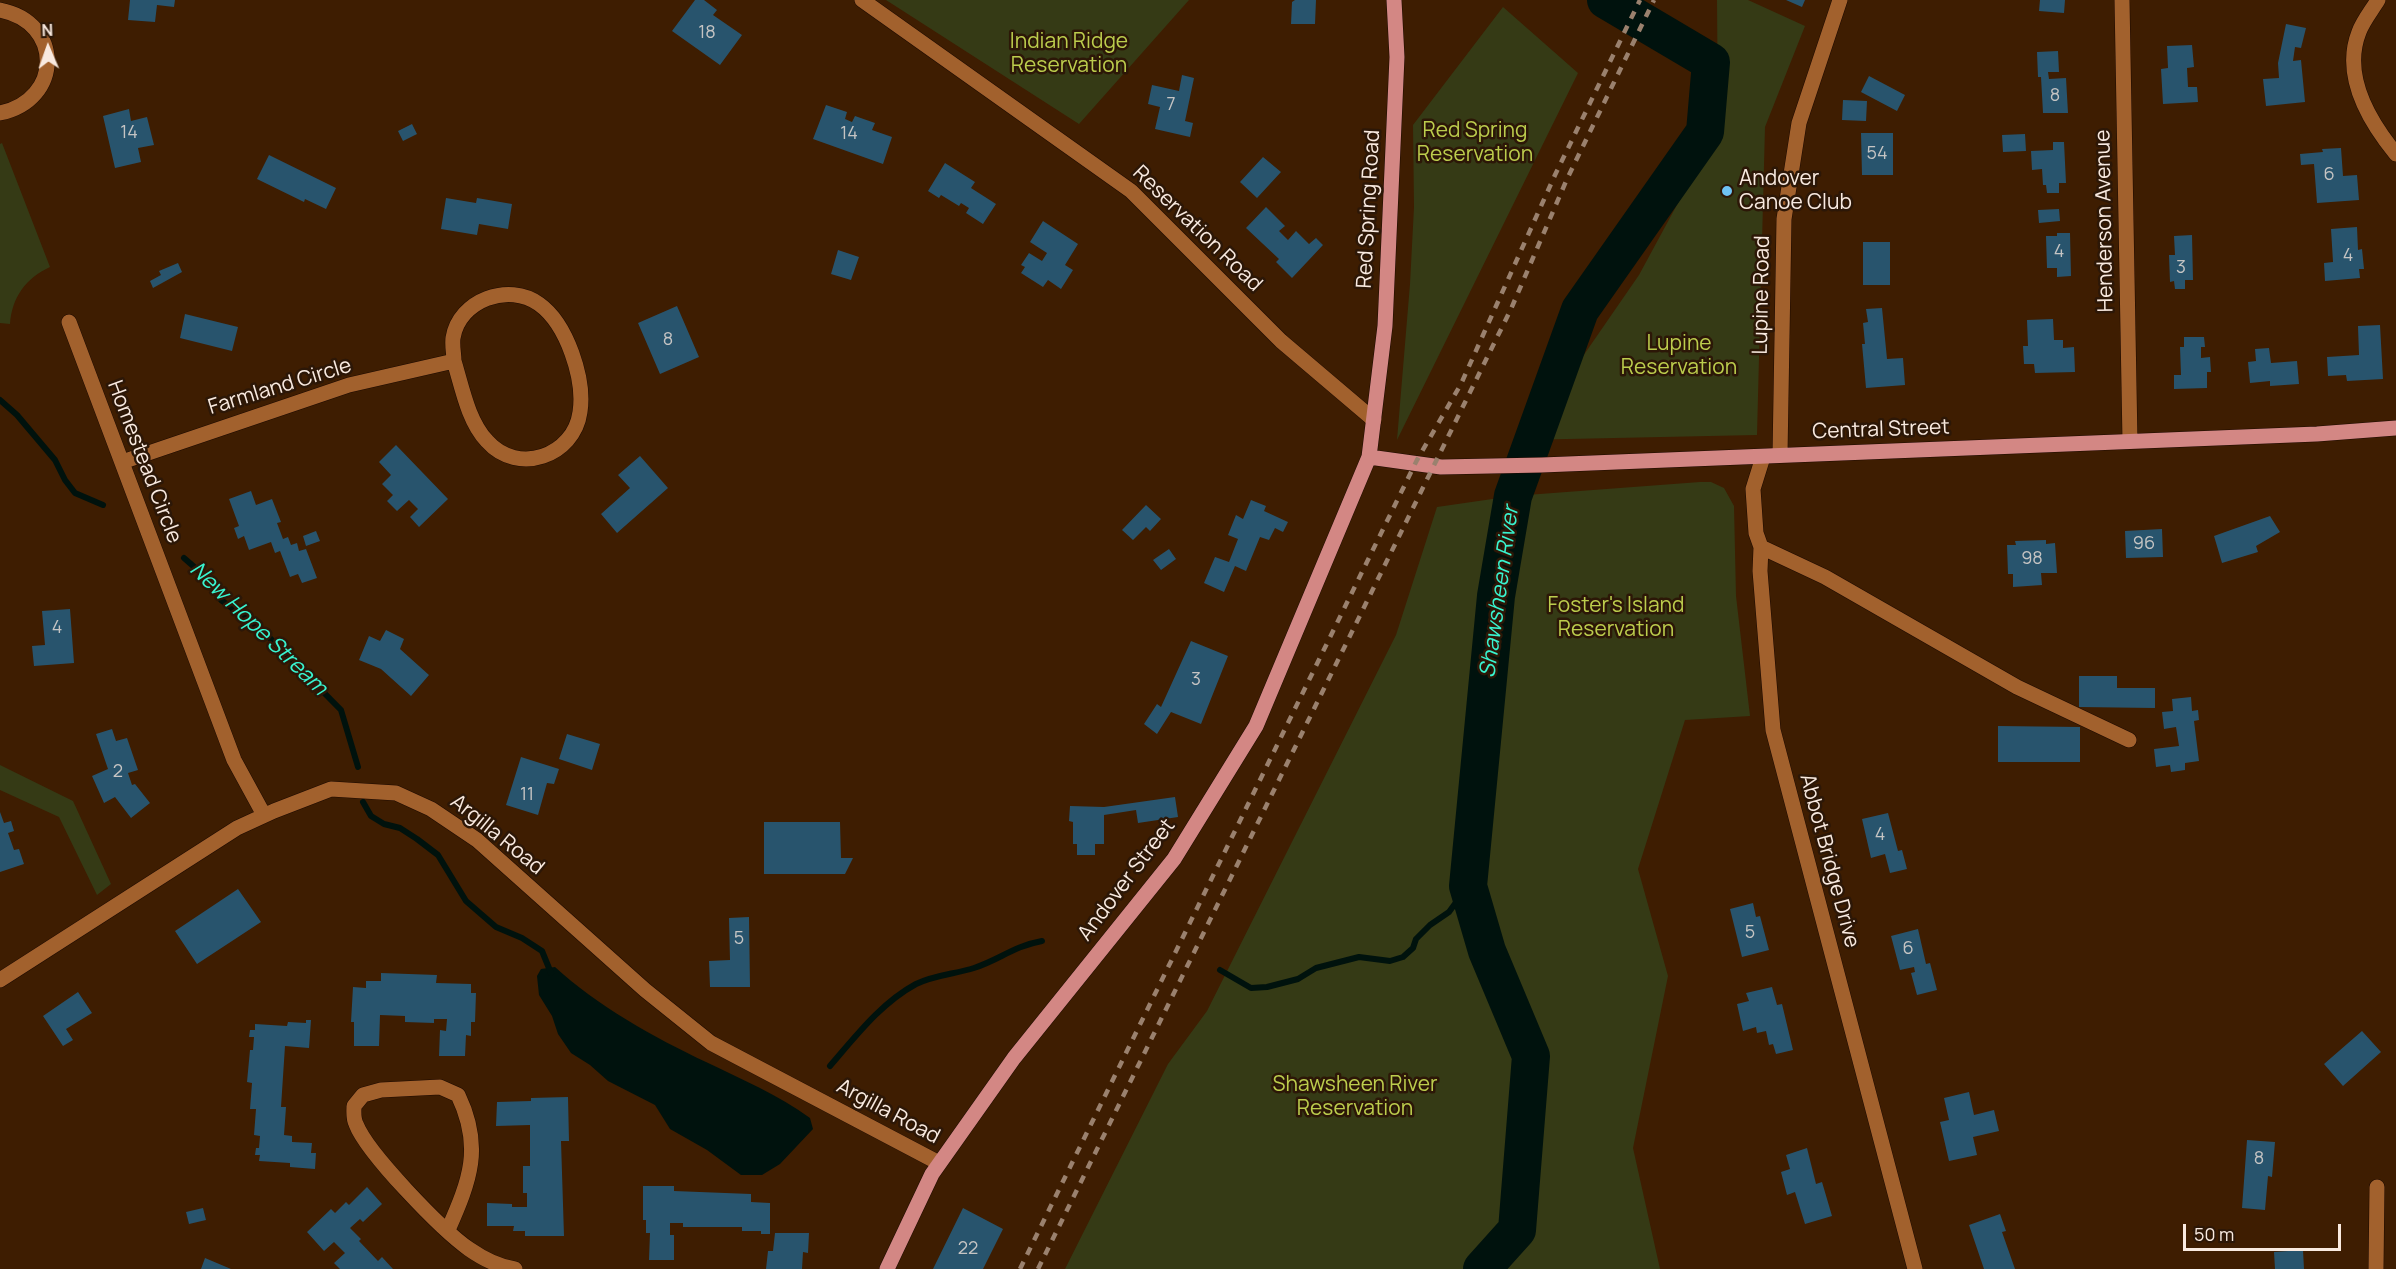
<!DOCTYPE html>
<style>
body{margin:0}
#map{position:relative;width:2396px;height:1269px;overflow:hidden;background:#3e1d01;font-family:Manrope,sans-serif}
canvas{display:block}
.north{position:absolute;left:18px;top:18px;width:60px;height:60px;-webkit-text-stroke:4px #2c1707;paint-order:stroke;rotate:358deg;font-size:16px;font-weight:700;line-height:24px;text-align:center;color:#f9eae0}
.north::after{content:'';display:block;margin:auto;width:21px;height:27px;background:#f9eae0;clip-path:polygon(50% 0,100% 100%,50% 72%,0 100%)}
.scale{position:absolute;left:2183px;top:1224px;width:158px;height:27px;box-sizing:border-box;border:3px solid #f9eae0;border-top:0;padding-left:8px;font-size:18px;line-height:21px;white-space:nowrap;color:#f9eae0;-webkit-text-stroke:4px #2c1707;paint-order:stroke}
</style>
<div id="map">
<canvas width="2396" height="1269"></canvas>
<div class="north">N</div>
<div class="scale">50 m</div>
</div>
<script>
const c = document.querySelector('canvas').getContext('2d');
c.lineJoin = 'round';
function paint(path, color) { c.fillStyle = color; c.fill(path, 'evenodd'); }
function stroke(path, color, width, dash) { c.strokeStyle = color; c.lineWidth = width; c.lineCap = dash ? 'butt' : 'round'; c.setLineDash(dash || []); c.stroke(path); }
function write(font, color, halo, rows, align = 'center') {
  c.font = font + ' Manrope,sans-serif'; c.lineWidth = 5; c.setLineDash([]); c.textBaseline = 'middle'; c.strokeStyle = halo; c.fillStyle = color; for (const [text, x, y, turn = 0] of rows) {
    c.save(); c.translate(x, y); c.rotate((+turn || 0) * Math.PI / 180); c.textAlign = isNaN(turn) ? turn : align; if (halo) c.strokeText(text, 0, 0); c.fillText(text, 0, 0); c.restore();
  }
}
paint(new Path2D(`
 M886 0H1189L1079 124Z
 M1717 0H1748L1805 26 1765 127 1757 435 1520 440 1581 359 1639 275 1718 129Z
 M1503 7 1578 73 1397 440 1410 284 1414 207 1413 125Z
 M2 143 50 267C26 278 12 297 10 324L0 323V144Z
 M1700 482H1711L1724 488 1734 506 1736 596 1750 716 1685 720 1638 869 1668 976 1633 1148 1660 1269H1065L1168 1064 1207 1011 1396 635 1437 507 1513 496Z
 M0 765 73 801 111 884 97 895 59 817 0 790Z`), '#353a15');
paint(new Path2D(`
 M555 967C596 1005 655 1038 706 1062 741 1079 779 1095 810 1118L813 1129 780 1164 762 1175H741L707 1150 670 1129 655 1105 608 1081 590 1065 571 1053 558 1034 552 1016 539 995 537 976 541 969Z`), '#00120d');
stroke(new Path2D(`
 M0 400 17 415 55 460 65 480 75 493 103 505
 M184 558 207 578 221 600 262 630 341 710 358 767
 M363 802 371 816 384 824 400 828 417 839 438 855 466 901 496 927 522 938 542 951 551 973
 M1220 970 1251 988 1267 987 1298 979 1316 968 1359 957 1390 961 1403 957 1413 948 1416 939 1430 925 1449 912 1468 886
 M830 1066C856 1036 881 1003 916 984 934 975 955 974 974 968 999 960 1014 946 1042 941`), '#00120d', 6);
stroke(new Path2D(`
 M1482 1269 1517 1230 1531 1056 1487 951 1468 886 1496 596 1513 496 1580 310 1705 132 1711 62 1606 0`), '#00120d', 38);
paint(new Path2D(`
 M130 0H175L174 7 157 5 155 22 128 20Z
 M695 0H704L717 10 713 15 742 35 720 65 672 31Z
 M1295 0H1316L1315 24H1291L1292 2Z
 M1786 0H1805L1802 7Z
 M2040 0H2065L2064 13 2039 11Z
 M2286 24 2306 28 2301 48 2295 47 2293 61 2301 60 2305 102 2266 106 2263 79 2279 78 2278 63Z
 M2192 45 2194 67 2187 68 2188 87H2197L2198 102 2163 104 2161 69 2168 68 2167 46Z
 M2058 51 2059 72H2048L2049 79 2066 78 2068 113H2043L2041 77H2038L2037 52Z
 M1182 75 1194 78 1185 121 1193 123 1190 137 1155 129 1160 107 1148 104 1152 85 1179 91Z
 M1869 76 1905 95 1897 111 1861 92Z
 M1843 100 1867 101 1866 121 1842 120Z
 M826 105 847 112 845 119 852 122 855 116 875 123 872 130 892 137 883 164 813 139Z
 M129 109 131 121 147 117 154 145 138 148 141 162 115 168 103 116Z
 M412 124 417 134 403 141 398 131Z
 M1861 133H1893V175H1862Z
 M2025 134 2026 151 2003 152 2002 135Z
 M2053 142H2064L2066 183H2059V193H2047L2046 185H2043L2042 169 2032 170 2031 151 2053 150Z
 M2341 148 2343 176 2357 175 2359 200 2317 203 2314 164 2301 165 2300 154 2323 152 2322 149Z
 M269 155 336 188 326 209 305 199 304 202 257 179Z
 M1263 157 1281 172 1257 198 1240 182Z
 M945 163 975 182 971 188 996 204 983 224 966 213 969 208 961 203 959 206 941 195 939 198 928 191Z
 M446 198 476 203 477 198 512 204 508 229 479 224 477 235 441 229Z
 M1266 207 1285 226 1279 231 1288 240 1296 231 1309 244 1316 238 1323 245 1292 278 1276 262 1279 259 1246 228Z
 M2059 209 2060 221 2039 223 2038 210Z
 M1043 221 1078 244 1065 265 1073 270 1061 289 1048 280 1043 287 1021 273 1025 267 1021 265 1029 253 1042 261 1047 253 1030 242Z
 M2357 227 2358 250 2362 249 2364 269H2359L2360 278 2325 281 2324 263 2333 262 2331 229Z
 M2057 233H2070L2071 276 2057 277V268H2047L2046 236H2057Z
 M2192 235 2193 280H2185V289H2175L2174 281 2170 282 2169 255H2175L2174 236Z
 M1863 242H1890V285H1863Z
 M838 250 859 257 851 280 831 274Z
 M178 263 182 272 153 288 150 281 161 275 159 271Z
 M677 306 699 357 660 374 638 323Z
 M1882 308 1887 359 1903 358 1905 385 1866 388 1862 344H1865L1863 323 1868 322 1866 309Z
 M185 314 238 327 232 351 180 338Z
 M2053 319 2054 340H2063V348L2074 347 2075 372 2035 373 2034 364H2024L2023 346H2028L2027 320Z
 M2380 325 2383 379 2347 381 2346 375 2328 376 2327 357 2359 355 2358 326Z
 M2184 337H2204L2205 347H2201V358L2210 357 2211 372H2207V388L2174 389V375H2181L2180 347H2184Z
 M2269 348 2271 363 2297 361 2299 384 2270 386V381L2250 383 2248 362 2256 361 2255 349Z
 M396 445 448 499 419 527 410 517 418 509 409 500 397 511 387 501 393 495 382 484 391 475 379 462Z
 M640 456 668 488 617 533 601 514 630 488 618 475Z
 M251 491 256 505 272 499 281 522 277 523 283 539 288 537 291 545 297 543 299 551 306 549 317 578 302 583 298 574 290 577 280 551 275 553 271 542 249 550 244 536 238 539 234 528 239 526 229 499Z
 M1251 500 1266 506 1264 511 1288 522 1283 532 1275 528 1269 540 1260 537 1246 571 1235 566 1224 592 1204 583 1215 557 1229 562 1238 539 1228 535 1236 515 1243 519Z
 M1146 505 1161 519 1150 531 1146 527 1133 540 1122 530Z
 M2270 516 2280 532 2256 546 2258 552 2222 563 2214 536Z
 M2162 529 2163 557 2126 558 2125 531Z
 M316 531 320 541 306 546 303 536Z
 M2046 540V544L2055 543 2057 573H2041L2042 585 2013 587V574H2008L2007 545H2016L2015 541Z
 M1169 549 1176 559 1161 570 1153 560Z
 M70 609 74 663 34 666 32 646 45 645 42 611Z
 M386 630 404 639 400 649 429 675 411 696 381 669 359 660 369 636 380 641Z
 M1191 641 1228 656 1201 724 1171 712 1157 734 1144 724 1157 704 1161 707Z
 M2079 676H2117V688H2155V708L2079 707Z
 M2191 697 2192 711 2198 710 2199 720 2194 721 2199 761 2185 763V770L2171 772 2170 765 2156 767 2154 749 2179 746 2176 727 2164 729 2162 712 2173 711 2172 699Z
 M1998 726 2080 727V762H1998Z
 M112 729 116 741 127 738 138 770 128 773 132 785 135 784 150 803 131 818 115 797 104 803 92 776 108 769 96 734Z
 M567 734 600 744 592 770 559 759Z
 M521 757 559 769 554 784 547 783 538 815 506 805Z
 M1175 797 1178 817 1138 823 1136 810 1104 815V844H1095V855H1077V844H1073V822L1069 821 1070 806 1104 807Z
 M0 812 4 823 11 821 14 831 8 833 14 850 19 849 24 864 0 872Z
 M1888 813 1898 851 1902 850 1907 869 1890 873 1885 854 1871 858 1862 819Z
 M764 822H840L841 858H853L845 874H764Z
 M238 889 261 922 197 964 175 931Z
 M1753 903 1756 917 1760 916 1769 950 1742 957 1730 909Z
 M749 917 750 987H710L709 961 730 960 729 918Z
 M1918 929 1926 964 1930 963 1937 990 1917 995 1911 973 1915 972 1914 967 1900 970 1891 936Z
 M381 973 437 975 436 983 471 984V993H476L475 1022H471V1036L466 1035 465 1056H439L440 1030 446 1031 447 1019H434V1023L405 1022V1016L380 1015 379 1046H354V1022H351L353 987 366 988V981H381Z
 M1772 987 1777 1005 1782 1004 1793 1050 1776 1054 1773 1044 1769 1045 1766 1031 1757 1033 1756 1027 1743 1031 1737 1004 1749 1001 1746 993Z
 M78 992 92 1013 66 1029 73 1040 63 1046 43 1016Z
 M306 1020H311L309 1048 285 1046 281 1107H286L284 1135 292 1136V1142L312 1143 311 1153H316L315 1169 290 1167V1163L259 1161 260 1155H255L256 1148H259L260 1136 254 1135 256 1109H250L252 1083 247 1082 250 1050H253L254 1037H249L250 1030H255V1024L287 1026 288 1022 306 1023Z
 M2362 1031 2381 1052 2343 1086 2324 1064Z
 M1969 1092 1974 1115 1994 1110 1999 1131 1973 1137 1977 1155 1949 1161 1940 1122 1949 1120 1944 1098Z
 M568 1097 569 1141H561L564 1236H525V1231H513L514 1226H487V1203L512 1204V1207H527V1193H523V1166H530V1125L496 1126 497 1102 531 1101V1098Z
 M2247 1140 2275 1142 2272 1177 2268 1176 2265 1210 2242 1208Z
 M1807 1148 1816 1184 1822 1182 1832 1216 1805 1224 1795 1192 1787 1195 1781 1172 1790 1169 1786 1155Z
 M643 1186H674V1191L751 1194V1202L770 1203V1234H761V1231H742V1227H683V1223H670V1235H674V1260H649L650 1233H646V1220H643Z
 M367 1187 382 1204 363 1222 360 1219 350 1228 361 1239 359 1241 378 1261 382 1257 393 1269H340L334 1263 345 1253 334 1242 324 1251 307 1232 331 1209 335 1213 346 1202 349 1205Z
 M203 1208 206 1220 189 1224 186 1212Z
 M963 1208 1003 1229 983 1269H933Z
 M2000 1214 2006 1231 2002 1232 2015 1269H1984L1969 1225Z
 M775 1233H809L808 1253 803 1252 802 1269H766L768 1251H773Z
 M2303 1250 2304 1269H2275L2274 1252Z
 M205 1258 231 1269H201Z`), '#28546d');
const minor = new Path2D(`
 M862 0 1131 191 1281 341 1374 420
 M2122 0 2130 441
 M2378 0C2372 10 2363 21 2359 32 2342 75 2369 121 2396 154
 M0 10C63 22 63 100 0 113
 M69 322 234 760 264 815
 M1780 455 1784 219 1799 123 1840 0
 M1763 457 1753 489 1756 533 1761 547 1760 571 1773 730 1915 1269
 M122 462 349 385 454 361C454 354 452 346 453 338 459 300 509 282 539 304 567 324 585 379 580 412 574 456 518 476 487 441 468 421 462 387 454 361
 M1761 547 1825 577 2017 687 2129 740
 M0 980 237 828 274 811 331 789 396 793 431 809 477 840 645 990 711 1043 939 1163
 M448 1230C470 1180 483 1147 458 1095L440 1087 381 1090 363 1095 354 1106C354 1111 353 1118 356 1124 367 1153 442 1230 469 1249 482 1258 500 1267 515 1269
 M2376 1269 2377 1187`);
const major = new Path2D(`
 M1369 457 1441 467 1542 465 2317 434 2396 428
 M887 1269 932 1174 1014 1058 1174 859 1256 726 1369 457 1385 326 1397 57 1394 0`);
stroke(minor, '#1d0a00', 16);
stroke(major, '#1d0a00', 16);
stroke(minor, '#a2612d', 15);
stroke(major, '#d38784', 15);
stroke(new Path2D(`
 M1020 1269 1417 460 1461 384 1555 175 1640 0
 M1038 1269 1511 309 1567 179 1654 0`), '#9a816e', 4.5, [8, 8]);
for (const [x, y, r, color] of [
 [1727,191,6,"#6ec2f3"]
]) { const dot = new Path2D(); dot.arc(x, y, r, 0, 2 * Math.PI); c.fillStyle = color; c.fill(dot); stroke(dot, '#2c1707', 2); }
write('18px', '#c5c4c3', null, [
 ["18",707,33],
 ["8",2055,96],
 ["7",1171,105],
 ["14",129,133],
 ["14",849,134],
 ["54",1877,154],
 ["6",2329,175],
 ["4",2059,252],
 ["4",2348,256],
 ["3",2181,268],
 ["8",668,340],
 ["96",2144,544],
 ["98",2032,559],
 ["4",57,628],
 ["3",1196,680],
 ["2",118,772],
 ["11",527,795],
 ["4",1880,835],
 ["5",1750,933],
 ["5",739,939],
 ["6",1908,949],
 ["8",2259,1159],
 ["22",968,1249]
]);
write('21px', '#bccd4d', '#2c1707', [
 ["Indian Ridge",1069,42],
 ["Reservation",1069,66],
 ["Red Spring",1475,131],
 ["Reservation",1475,155],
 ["Lupine",1679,344],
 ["Reservation",1679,368],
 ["Foster's Island",1616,606],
 ["Reservation",1616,630],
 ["Shawsheen River",1355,1085],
 ["Reservation",1355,1109]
]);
write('21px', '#f9eae0', '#2c1707', [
 ["Andover",1739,179],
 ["Canoe Club",1739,203]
], 'left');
write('21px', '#f9eae0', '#2c1707', [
 ["Red Spring Road",1369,209,-87],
 ["Henderson Avenue",2105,221,-91],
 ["Reservation Road",1197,229,44],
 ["Lupine Road",1762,295,-89],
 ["Farmland Circle",280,387,-17],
 ["Central Street",1881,430,-2],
 ["Homestead Circle",144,462,69],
 ["Argilla Road",497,835,39],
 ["Abbot Bridge Drive",1829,861,75],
 ["Andover Street",1127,880,-53],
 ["Argilla Road",888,1112,28]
]);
write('italic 22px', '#38f4d0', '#2c1707', [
 ["Shawsheen River",1500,592,-82],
 ["New Hope Stream",258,629,44]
]);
</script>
